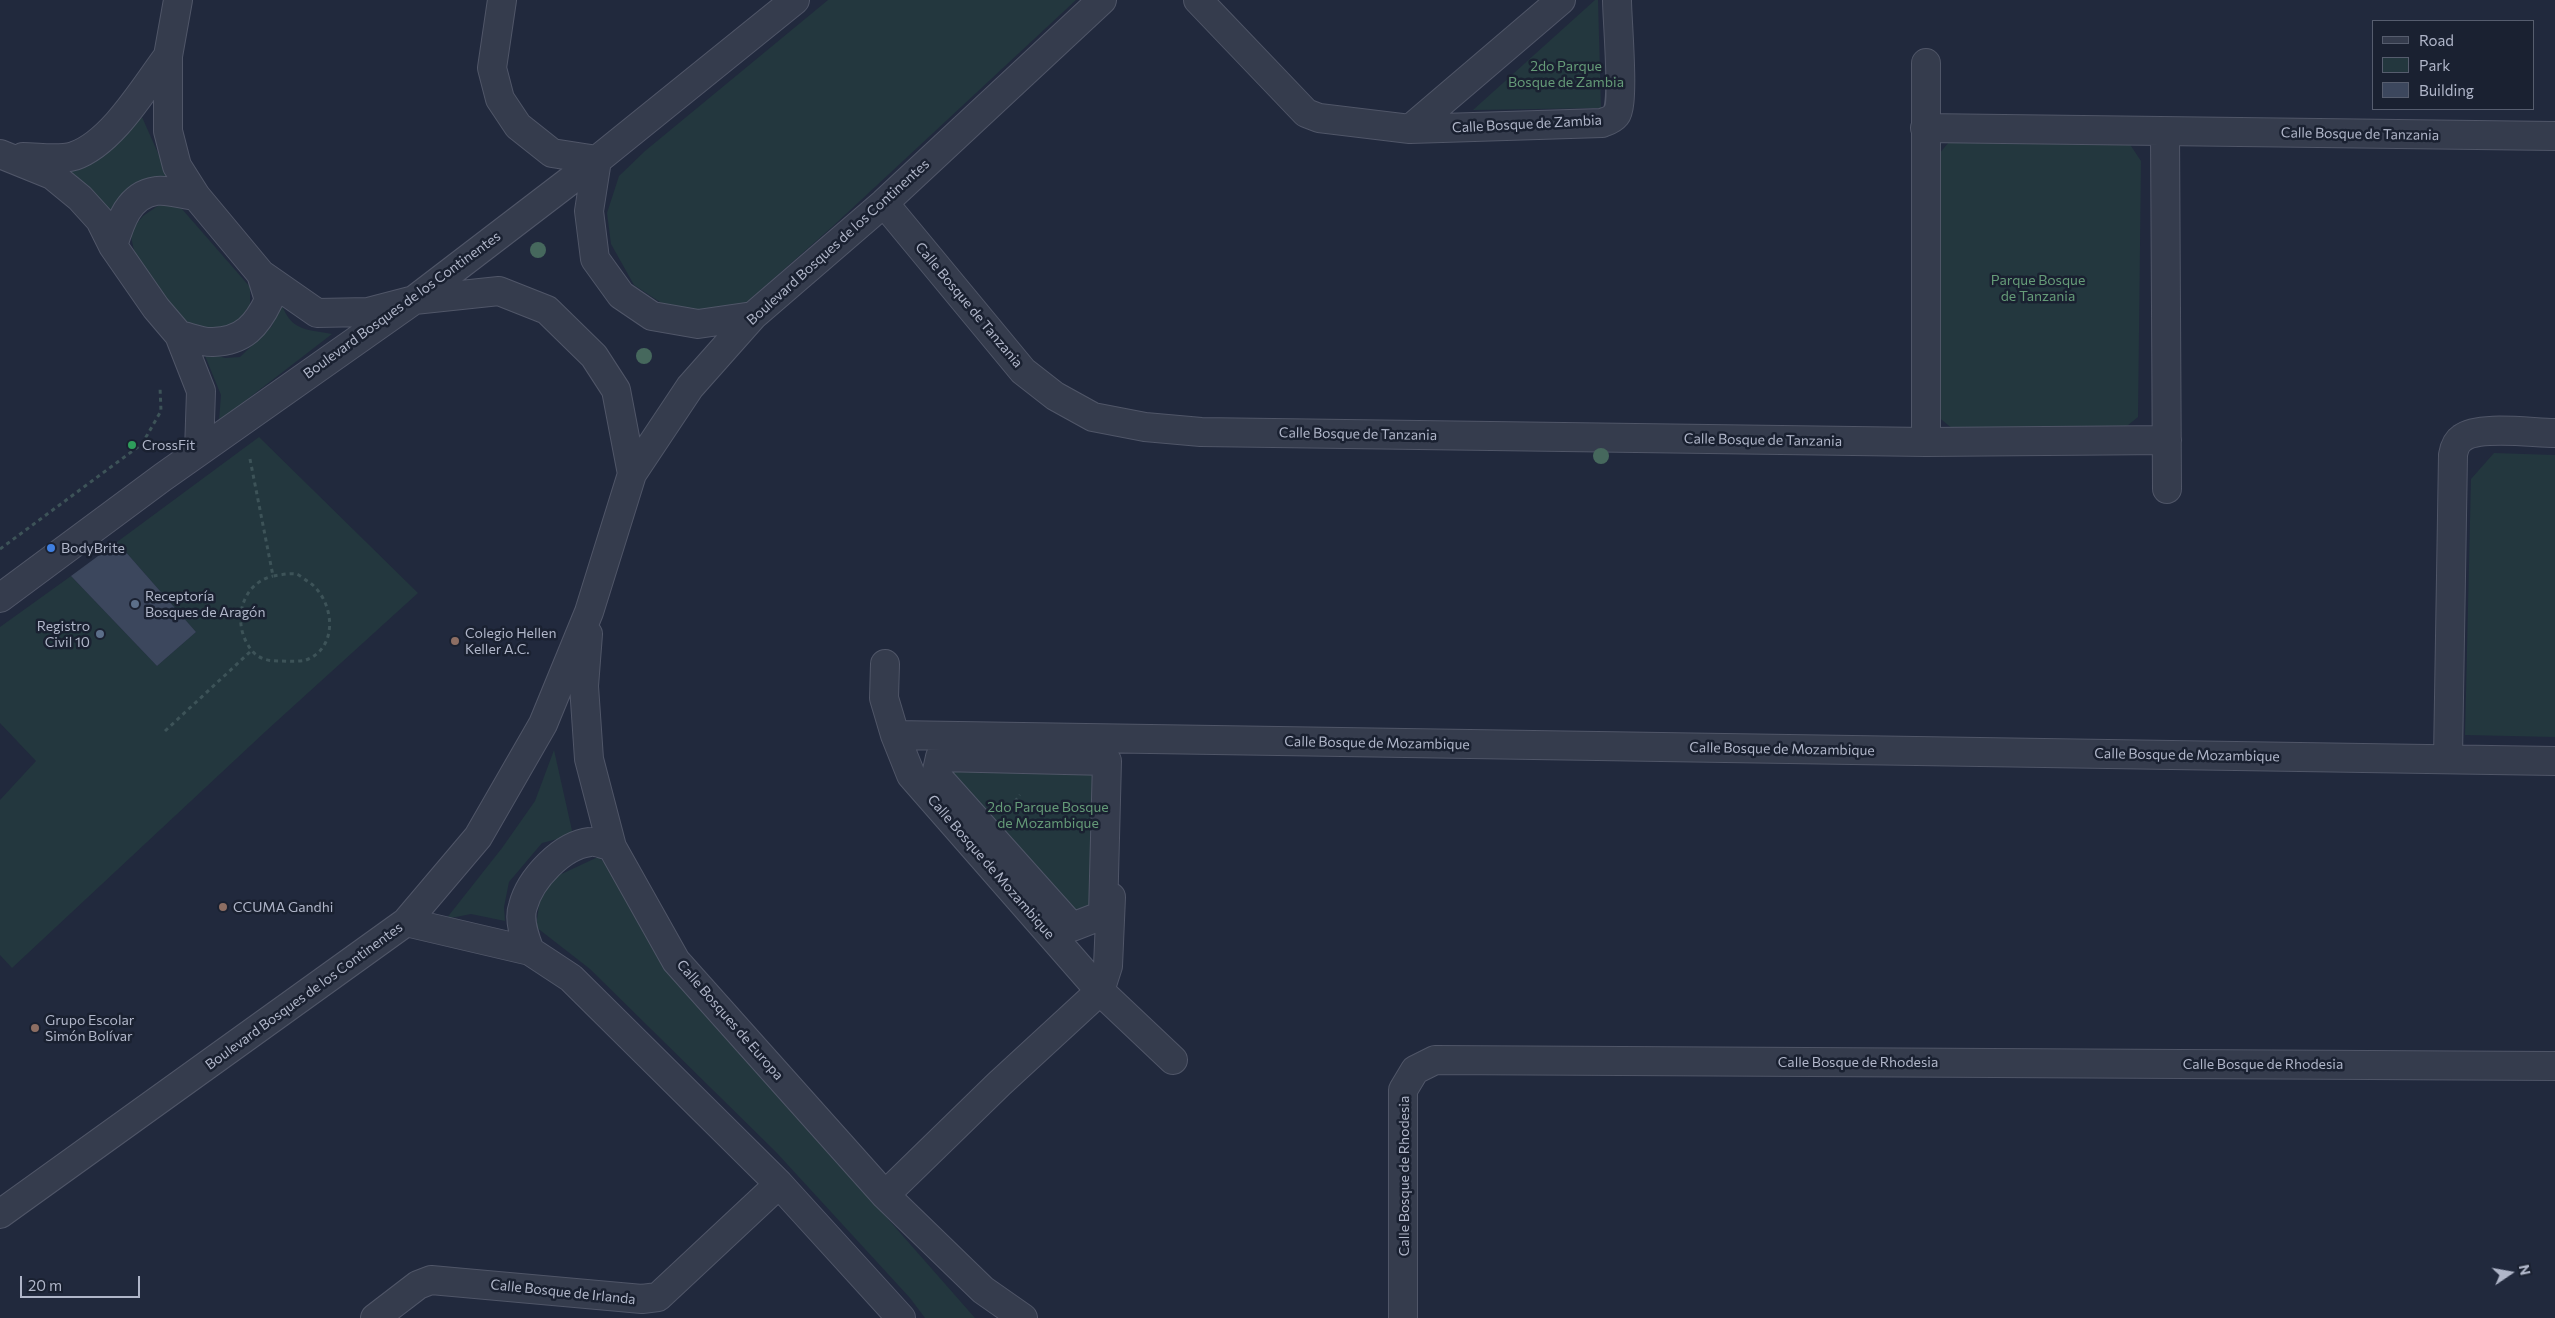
<!DOCTYPE html>
<meta charset="utf-8">
<style>
body{margin:0}
#map{position:relative;width:2555px;height:1318px;overflow:hidden;background:#21293d;font-family:Commissioner,sans-serif}
canvas{display:block}
.legend{position:absolute;left:2372px;top:20px;width:162px;height:90px;box-sizing:border-box;background:#1a2131;border:1px solid #565d6e;margin:0;padding:6px 9px;list-style:none;font-size:15px;color:#b0b6c9}
.legend li{display:flex;align-items:center;gap:10px;height:25px}
.legend b{width:25px;border:1px solid #565d6e}
.north{position:absolute;left:2485px;top:1248px;width:50px;height:50px;-webkit-text-stroke:4px #1a2131;paint-order:stroke;rotate:78deg;font-size:14px;font-weight:700;line-height:20px;text-align:center;color:#b0b6c9}
.north::after{content:'';display:block;margin:auto;width:18px;height:22px;background:#b0b6c9;clip-path:polygon(50% 0,100% 100%,50% 72%,0 100%)}
.scale{position:absolute;left:20px;top:1276px;width:120px;height:22px;box-sizing:border-box;border:2px solid #b0b6c9;border-top:0;padding-left:6px;font-size:15px;line-height:18px;white-space:nowrap;color:#b0b6c9;-webkit-text-stroke:4px #1a2131;paint-order:stroke}
</style>
<div id="map">
<canvas width="2555" height="1318"></canvas>
<ul class="legend">
<li><b style="height:6px;background:#353c4d"></b>Road</li>
<li><b style="height:14px;background:#23373e"></b>Park</li>
<li><b style="height:14px;background:#3c475d"></b>Building</li>
</ul>
<div class="north">N</div>
<div class="scale">20 m</div>
</div>
<script>
const c = document.querySelector('canvas').getContext('2d');
c.lineJoin = 'round';
function paint(path, color) { c.fillStyle = color; c.fill(path, 'evenodd'); }
function stroke(path, color, width, dash) { c.strokeStyle = color; c.lineWidth = width; c.lineCap = dash ? 'butt' : 'round'; c.setLineDash(dash || []); c.stroke(path); }
function write(font, color, halo, rows, align = 'center') {
  c.font = font + ' Commissioner,sans-serif'; c.lineWidth = 5; c.setLineDash([]); c.textBaseline = 'middle'; c.strokeStyle = halo; c.fillStyle = color; for (const [text, x, y, turn = 0] of rows) {
    c.save(); c.translate(x, y); c.rotate((+turn || 0) * Math.PI / 180); c.textAlign = isNaN(turn) ? turn : align; if (halo) c.strokeText(text, 0, 0); c.fillText(text, 0, 0); c.restore();
  }
}
paint(new Path2D(`
 M828 0H1076L832 227 739 309 675 312 634 285 611 244 607 213 619 176 645 151Z
 M1595 0H1598L1601 108 1473 110Z
 M142 117 169 178 113 218 67 174C96 161 120 141 142 117Z
 M1950 141 2129 143 2141 161 2138 417 2123 429H1953L1937 416 1938 155Z
 M162 203 182 209 250 287V311L234 326 212 331 184 323 135 255 130 232 143 216Z
 M280 299C289 330 303 329 332 334L219 421 221 395 203 351 225 358 240 357 272 326Z
 M259 437 418 593 266 731 12 968 0 955V800L36 761 0 723V627L71 576 157 666 196 632 117 542Z
 M2494 453 2555 455V737L2465 735 2471 479Z
 M554 750 573 835 542 843 509 882 504 907 505 921 471 914 446 919 502 848 535 801Z
 M940 757 1107 761 1103 915 1072 927Z
 M598 857 607 864 663 963 975 1318H925L910 1298 776 1152 590 969 536 927 540 898 555 877Z`), '#23373e');
paint(new Path2D(`
 M117 542 196 632 157 666 71 576Z`), '#3c475d');
const minor = new Path2D(`
 M178 0 168 56V131L177 166 196 196 261 274 317 313 368 312 414 300 499 291 547 310 594 356 616 390 632 474
 M502 0 492 68 500 99 518 126 552 153 597 160 589 211 595 259 621 295 652 316 698 324 753 316
 M1198 0 1306 113 1319 118 1410 129 1602 123C1607 121 1612 120 1616 115 1625 104 1617 19 1617 0
 M1925 128 2555 136
 M1410 129 1561 0
 M2165 132 2167 489
 M0 154 52 175 80 198 100 220 113 246 156 308 179 335 201 391 199 451
 M23 157C39 157 58 161 74 156 112 143 144 88 168 56
 M884 203 1023 371 1055 396 1093 417 1145 427 1201 432 1926 442 2167 440
 M113 246C120 223 128 195 156 191 168 189 184 195 196 196
 M179 335C189 337 203 343 213 342 244 341 257 325 269 300L261 274
 M1926 442V63
 M0 598 163 477 414 300 597 160 795 0
 M588 634 584 686 589 759 612 847 676 961 885 1195 983 1290 1023 1318
 M885 664 884 698 895 735 911 775 1100 991 1173 1060
 M895 735 2555 761
 M940 757 1107 761 1103 915 1072 927 936 775Z
 M2448 758 2453 455C2454 449 2456 442 2462 438 2479 425 2532 433 2555 433
 M406 922 530 951 571 978 779 1184 901 1318
 M530 951C525 938 518 920 523 906 530 879 562 845 590 842 597 841 605 845 612 847
 M885 1195 999 1084 1100 991 1108 966 1111 897
 M0 1214 406 922 478 837 543 724 589 612 632 474 690 387 753 316 884 203 1102 0
 M375 1318 418 1285 431 1280 642 1299 658 1297 779 1184
 M1403 1318V1090L1415 1070 1435 1060 2555 1066`);
stroke(minor, '#505668', 30);
stroke(new Path2D(`
 M250 459 273 576C280 575 289 573 296 574 300 575 305 580 309 582 334 600 340 647 306 660 299 662 287 661 279 661 266 661 255 658 248 645 232 619 243 583 273 576
 M0 549 142 444 161 411 160 387
 M165 731 251 651
 M1010 808 1020 795`), '#3d5358', 3, [4, 4]);
stroke(minor, '#353c4d', 28);
c.fillStyle = '#46685d';
for (const [x, y] of [
 [538,250],
 [644,356],
 [1601,456]
]) { c.beginPath(); c.arc(x, y, 8, 0, 2 * Math.PI); c.fill(); }
for (const [x, y, r, color] of [
 [132,445,5,"#2e9e5b"],
 [51,548,5,"#3f7fe0"],
 [135,604,5,"#5c6f8a"],
 [100,634,5,"#5c6f8a"],
 [455,641,5,"#8d6e63"],
 [223,907,5,"#8d6e63"],
 [35,1028,5,"#8d6e63"]
]) { const dot = new Path2D(); dot.arc(x, y, r, 0, 2 * Math.PI); c.fillStyle = color; c.fill(dot); stroke(dot, '#1a2131', 2); }
write('14px', '#659b78', '#1a2131', [
 ["2do Parque",1566,66],
 ["Bosque de Zambia",1566,82],
 ["Parque Bosque",2038,280],
 ["de Tanzania",2038,296],
 ["2do Parque Bosque",1048,807],
 ["de Mozambique",1048,823]
]);
write('14px', '#b0b6c9', '#1a2131', [
 ["Calle Bosque de Zambia",1527,124,-3],
 ["Calle Bosque de Tanzania",2360,134,1],
 ["Boulevard Bosques de los Continentes",838,242,-42],
 ["Boulevard Bosques de los Continentes",402,305,-36],
 ["Calle Bosque de Tanzania",969,305,50],
 ["Calle Bosque de Tanzania",1358,434,1],
 ["Calle Bosque de Tanzania",1763,440,1],
 ["Calle Bosque de Mozambique",1377,743,1],
 ["Calle Bosque de Mozambique",1782,749,1],
 ["Calle Bosque de Mozambique",2187,755,1],
 ["Calle Bosque de Mozambique",991,867,49],
 ["Boulevard Bosques de los Continentes",304,996,-36],
 ["Calle Bosques de Europa",730,1020,49],
 ["Calle Bosque de Rhodesia",1858,1062],
 ["Calle Bosque de Rhodesia",2263,1064],
 ["Calle Bosque de Rhodesia",1404,1176,-90],
 ["Calle Bosque de Irlanda",563,1292,6]
]);
write('14px', '#b0b6c9', '#1a2131', [
 ["CrossFit",142,445],
 ["BodyBrite",61,548],
 ["Receptoría",145,596],
 ["Bosques de Aragón",145,612],
 ["Registro",90,626,"right"],
 ["Civil 10",90,642,"right"],
 ["Colegio Hellen",465,633],
 ["Keller A.C.",465,649],
 ["CCUMA Gandhi",233,907],
 ["Grupo Escolar",45,1020],
 ["Simón Bolívar",45,1036]
], 'left');
</script>
